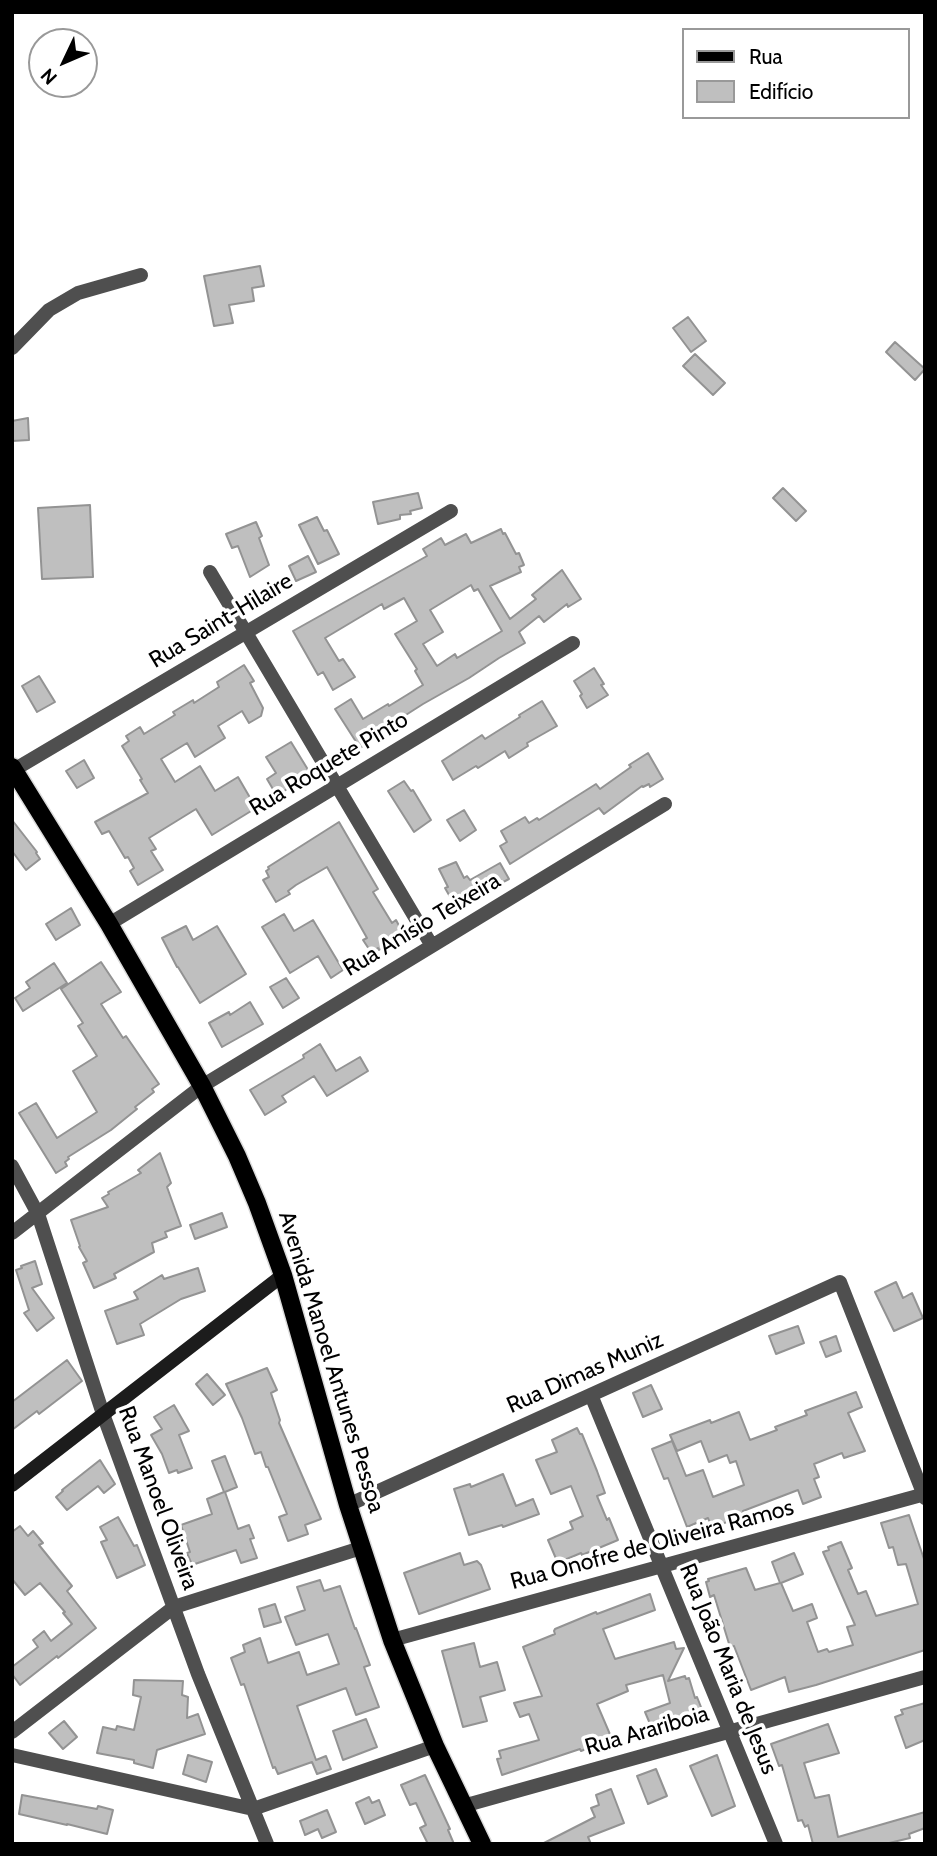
<!DOCTYPE html>
<meta charset="utf-8">
<style>
body{margin:0}
#map{position:relative;width:937px;height:1856px;overflow:hidden;background:#fff;font-family:Cabin,sans-serif}
canvas{display:block}
.frame{position:absolute;inset:0;border:14px solid #000;pointer-events:none}
.legend{position:absolute;left:682px;top:28px;width:228px;height:91px;box-sizing:border-box;background:#fff;border:2px solid #999;margin:0;padding:9px 12px;list-style:none;font-size:21px;color:#000}
.legend li{display:flex;align-items:center;gap:14px;height:35px}
.legend b{width:35px;border:2px solid #999}
.north{position:absolute;left:28px;top:28px;width:70px;height:70px;box-sizing:border-box;background:#fff;border:2px solid #999;border-radius:50%;rotate:226deg;font-size:19px;font-weight:700;line-height:28px;text-align:center;color:#000}
.north::after{content:'';display:block;margin:auto;width:24px;height:32px;background:#000;clip-path:polygon(50% 0,100% 100%,50% 72%,0 100%)}
</style>
<div id="map">
<canvas width="937" height="1856"></canvas>
<div class="frame"></div>
<ul class="legend">
<li><b style="height:9px;background:#000"></b>Rua</li>
<li><b style="height:19px;background:#bfbfbf"></b>Edifício</li>
</ul>
<div class="north">N</div>
</div>
<script>
const c = document.querySelector('canvas').getContext('2d');
c.lineJoin = 'round';
function paint(path, color) { c.fillStyle = color; c.fill(path, 'evenodd'); }
function stroke(path, color, width, dash) { c.strokeStyle = color; c.lineWidth = width; c.lineCap = dash ? 'butt' : 'round'; c.setLineDash(dash || []); c.stroke(path); }
function write(font, color, halo, rows, align = 'center') {
  c.font = font + ' Cabin,sans-serif'; c.lineWidth = 7; c.setLineDash([]); c.textBaseline = 'middle'; c.strokeStyle = halo; c.fillStyle = color; for (const [text, x, y, turn = 0] of rows) {
    c.save(); c.translate(x, y); c.rotate((+turn || 0) * Math.PI / 180); c.textAlign = isNaN(turn) ? turn : align; if (halo) c.strokeText(text, 0, 0); c.fillText(text, 0, 0); c.restore();
  }
}
const building = new Path2D(`
 M260 266 264 286 252 288 254 301 229 305 233 323 214 326 204 276Z
 M688 317 706 341 691 352 673 328Z
 M895 342 925 369 915 380 886 352Z
 M695 354 725 383 713 395 683 366Z
 M28 418 29 440 12 441V421Z
 M783 488 806 511 796 521 773 498Z
 M418 493 422 508 410 511 411 514 400 515V519L378 524 373 502Z
 M90 505 93 577 42 579 38 508Z
 M317 517 324 531 327 530 339 554 318 564 299 525Z
 M256 522 262 536 259 538 269 565 250 577 238 546 232 548 226 534Z
 M501 529 503 534 505 533 516 554 519 553 524 565 519 567 521 572 490 586 510 619 536 599 532 595 562 570 581 599 568 607 567 604 544 622 539 616 519 632 525 643 499 658 469 678 423 704 398 720 399 722 379 735 380 736 360 748 335 709 351 699 363 719 388 704 389 706 423 685 415 671 417 669 395 634 417 621 404 598 384 609 382 604 325 638 339 661 343 659 355 677 333 690 323 672 318 675 293 631 427 556 423 549 441 538 445 545 466 534 471 543ZM471 585 474 591 478 589 502 631 457 658 455 654 437 666 423 644 443 632 430 610Z
 M308 556 316 572 296 581 289 566Z
 M244 665 254 681 250 683 263 708 261 716 249 723 242 711 218 726 225 738 195 757 187 743 161 759 175 782 200 766 215 791 238 777 256 808 212 835 196 809 149 838 156 849 151 851 163 870 138 885 130 871 134 868 128 857 125 858 109 831 102 834 95 822 148 793 140 780 142 779 122 746 129 741 126 736 140 727 144 734 175 715 173 712 193 700 194 703 219 687 217 682Z
 M594 668 604 684 601 685 608 695 587 708 580 696 582 694 574 681Z
 M39 676 55 702 37 712 22 686Z
 M542 701 557 726 527 743 528 746 509 758 505 751 478 768 476 766 453 780 442 761 482 735 485 739 520 717 519 715Z
 M291 742 310 773 277 796 267 779 276 773 266 757Z
 M648 753 663 779 650 787 649 784 643 787 642 786 604 814 599 808 510 864 500 846 507 842 501 831 525 817 529 823 537 818 539 820 596 784 600 789 631 767 629 765Z
 M84 760 94 778 77 788 66 771Z
 M404 781 411 791 413 790 431 820 414 832 388 791Z
 M464 810 476 830 460 841 447 820Z
 M12 820 37 852 36 853 40 859 26 870 12 851Z
 M339 822 378 889 373 892 392 923 396 920 404 935 379 950 378 948 371 952 363 940 367 938 327 867 296 885 288 891 290 894 276 902 263 880 269 877 266 871 269 869 268 867Z
 M456 862 464 878 467 876 470 880 500 863 509 879 459 905 456 900 453 902 445 888 448 887 439 869Z
 M71 908 80 925 56 940 46 924Z
 M284 914 294 931 313 920 343 970 331 978 318 956 290 973 262 927Z
 M186 926 193 940 217 926 246 974 200 1003 178 967H177L162 938Z
 M101 962 121 992 101 1004 123 1038 126 1036 159 1084 152 1089 154 1092 135 1107 137 1109 111 1130 68 1157 69 1159 65 1162 67 1166 56 1173 19 1113 36 1103 57 1138 97 1112 73 1071 97 1056 78 1026 83 1023 61 989Z
 M54 963 67 983 23 1011 15 998 30 988 26 982Z
 M286 978 299 998 283 1008 270 987Z
 M250 1002 263 1024 222 1047 209 1023 229 1012 230 1015Z
 M320 1044 336 1071 360 1057 368 1071 327 1096 314 1076 282 1096 286 1102 265 1115 250 1090 304 1058 303 1055Z
 M160 1153 171 1183 167 1187 181 1226 165 1232 167 1237 152 1243 154 1252 114 1274 116 1278 94 1288 83 1263 87 1261 79 1247 80 1246 71 1220 108 1207 102 1198 109 1194 108 1192 141 1173 138 1170Z
 M222 1213 227 1227 195 1239 190 1225Z
 M35 1261 42 1284 32 1288 54 1318 37 1331 24 1313 29 1310 16 1270 22 1268 21 1266Z
 M198 1268 205 1291 181 1299 140 1324 144 1335 117 1344 105 1311 138 1299 134 1292 162 1275 164 1279Z
 M896 1282 903 1298 912 1293 923 1318 894 1331 875 1292Z
 M798 1326 804 1343 776 1354 769 1336Z
 M836 1336 841 1351 826 1357 820 1342Z
 M67 1360 82 1381 39 1414 37 1411 12 1430V1402Z
 M267 1368 277 1390 271 1393 280 1420 279 1423 321 1519 305 1525 308 1534 288 1541 279 1517 287 1514 268 1467H266L261 1452 255 1454 242 1418 226 1384Z
 M207 1374 225 1395 213 1405 196 1384Z
 M651 1385 662 1409 643 1417 633 1393Z
 M856 1392 862 1407 848 1413 865 1451 844 1458 842 1453 814 1464 819 1477 814 1479 821 1497 803 1504 798 1490 743 1511 744 1515 712 1528 708 1518 687 1527 668 1478 664 1479 652 1449 672 1441 686 1476 703 1470 713 1497 744 1485 736 1461 730 1463 727 1455 709 1462 701 1441 677 1451 670 1435 710 1420 711 1423 739 1412 750 1440 777 1430 775 1427 807 1415 805 1411Z
 M174 1405 189 1431 179 1435 192 1468 178 1473 177 1470 169 1473 162 1454 151 1435 162 1429 154 1417Z
 M577 1428 580 1434H582L597 1471 605 1493 597 1496 607 1520 609 1518 618 1540 582 1555 581 1553 562 1561 561 1559 557 1561 548 1540 573 1529 570 1522 583 1516 571 1486 551 1494 536 1460 557 1452 552 1440Z
 M225 1456 237 1487 225 1492 238 1529 249 1525 254 1538 250 1539 257 1558 241 1563 236 1550 192 1565 187 1553 190 1552 181 1525 212 1514 207 1499 224 1492 212 1461Z
 M100 1460 115 1484 104 1493 98 1486 67 1510 56 1497 63 1491 62 1490Z
 M503 1474 516 1506 533 1499 539 1514 503 1527 502 1525 469 1535 454 1489 470 1484 471 1487Z
 M909 1515 925 1562V1650L816 1685 789 1692 785 1677 751 1690 734 1646 730 1647 714 1595 710 1597 706 1582 709 1581 708 1579 746 1568 755 1590 780 1583 772 1562 794 1553 803 1574 781 1583 793 1611 812 1604 817 1618 807 1622 818 1652 827 1649 829 1652 853 1645 847 1627 855 1625 823 1552 829 1550 828 1547 841 1542 852 1568 848 1570 858 1594 866 1591 876 1616 918 1604 906 1564 898 1565 893 1547 889 1548 881 1523Z
 M118 1517 134 1546 137 1545 145 1565 117 1578 101 1542 107 1540 100 1527Z
 M20 1526 28 1536 33 1531 43 1543 39 1545 72 1586 67 1591 96 1628 58 1658 57 1656 20 1685 12 1674V1667L38 1647 33 1640 44 1631 51 1641 72 1624 63 1613 65 1612 40 1583 25 1595 12 1579V1532Z
 M460 1553 464 1565 477 1561 481 1565 490 1589 419 1614 404 1573Z
 M320 1580 324 1591 340 1586 355 1629 356 1628 370 1665 364 1667 379 1707 356 1715 346 1688 297 1706 316 1760 326 1756 331 1769 317 1774 312 1762 278 1774 275 1767 273 1768 244 1684 241 1685 231 1658 245 1652 243 1645 260 1638 268 1663 299 1652 307 1675 339 1664 328 1634 296 1645 285 1617 305 1610 297 1587Z
 M650 1594 655 1610 603 1629 615 1659 674 1642 676 1649 684 1648 668 1681 685 1676 686 1679 689 1678 695 1698 697 1697 703 1712 653 1731 645 1712 670 1703 663 1675 626 1685 628 1691 597 1704 612 1739 581 1751 580 1749 502 1775 497 1759 501 1758 499 1751 539 1740 529 1714 520 1717 514 1703 542 1696 523 1647 555 1634 554 1631 555 1629 596 1612 597 1614Z
 M275 1604 281 1622 264 1627 259 1609Z
 M474 1643 480 1667 497 1662 505 1690 480 1697 487 1721 463 1727 442 1651Z
 M134 1680 183 1681 182 1695 188 1697 187 1718 198 1714 205 1734 157 1750 153 1768 134 1763V1760L97 1753 103 1727 116 1730 117 1726 134 1730 141 1697 133 1695Z
 M925 1703V1740L906 1748 895 1717 903 1714 901 1710Z
 M366 1719 377 1747 343 1760 333 1731Z
 M64 1721 77 1737 63 1749 49 1733Z
 M828 1724 839 1753 804 1763 815 1798 829 1795 838 1837 925 1812V1828L909 1834 910 1838 885 1844H813L808 1825 805 1827 802 1820 798 1821 782 1765 779 1766 771 1744Z
 M188 1755 212 1762 206 1782 183 1774Z
 M717 1755 735 1806 712 1816 690 1766Z
 M656 1769 667 1796 648 1804 637 1776Z
 M425 1775 450 1829 448 1830 454 1844H428L420 1828 426 1825 416 1803 410 1805 401 1785Z
 M611 1789 624 1823 588 1837 591 1844H542L595 1817 591 1808 599 1805 596 1795Z
 M22 1795 97 1809 98 1806 113 1810 107 1834 67 1824V1825L19 1814Z
 M369 1797 372 1803 379 1800 385 1815 365 1824 356 1803Z
 M327 1810 336 1832 322 1838 318 1829 305 1835 300 1821Z`);
paint(building, '#bfbfbf');
stroke(building, '#939393', 2);
const primary = new Path2D(`
 M12 767 109 924 202 1086 237 1156 257 1203 283 1275 348 1505 392 1640 435 1746 482 1844`);
stroke(primary, '#dbdbdb', 21);
stroke(new Path2D(`
 M12 348 49 310 78 293 141 275
 M210 572 432 946
 M12 771 451 511
 M109 924 573 643
 M12 1166 38 1214 103 1414 198 1674 267 1844
 M12 1233 202 1086 665 804
 M591 1395 776 1844
 M348 1505 840 1282 925 1498
 M392 1640 925 1494
 M12 1732 174 1607 361 1548
 M12 1755 253 1809 435 1746
 M463 1806 925 1677`), '#4f4f4f', 14);
stroke(new Path2D(`
 M12 1485 283 1275`), '#1c1c1c', 14);
stroke(primary, '#000', 18);
write('23px', '#000', '#fff', [
 ["Rua Saint-Hilaire",221,621,-31],
 ["Rua Roquete Pinto",329,764,-31],
 ["Rua Anísio Teixeira",422,925,-31],
 ["Avenida Manoel Antunes Pessoa",331,1362,73],
 ["Rua Dimas Muniz",585,1373,-24],
 ["Rua Manoel Oliveira",158,1498,70],
 ["Rua Onofre de Oliveira Ramos",652,1545,-15],
 ["Rua João Maria de Jesus",728,1669,68],
 ["Rua Arariboia",647,1731,-16]
]);
</script>
